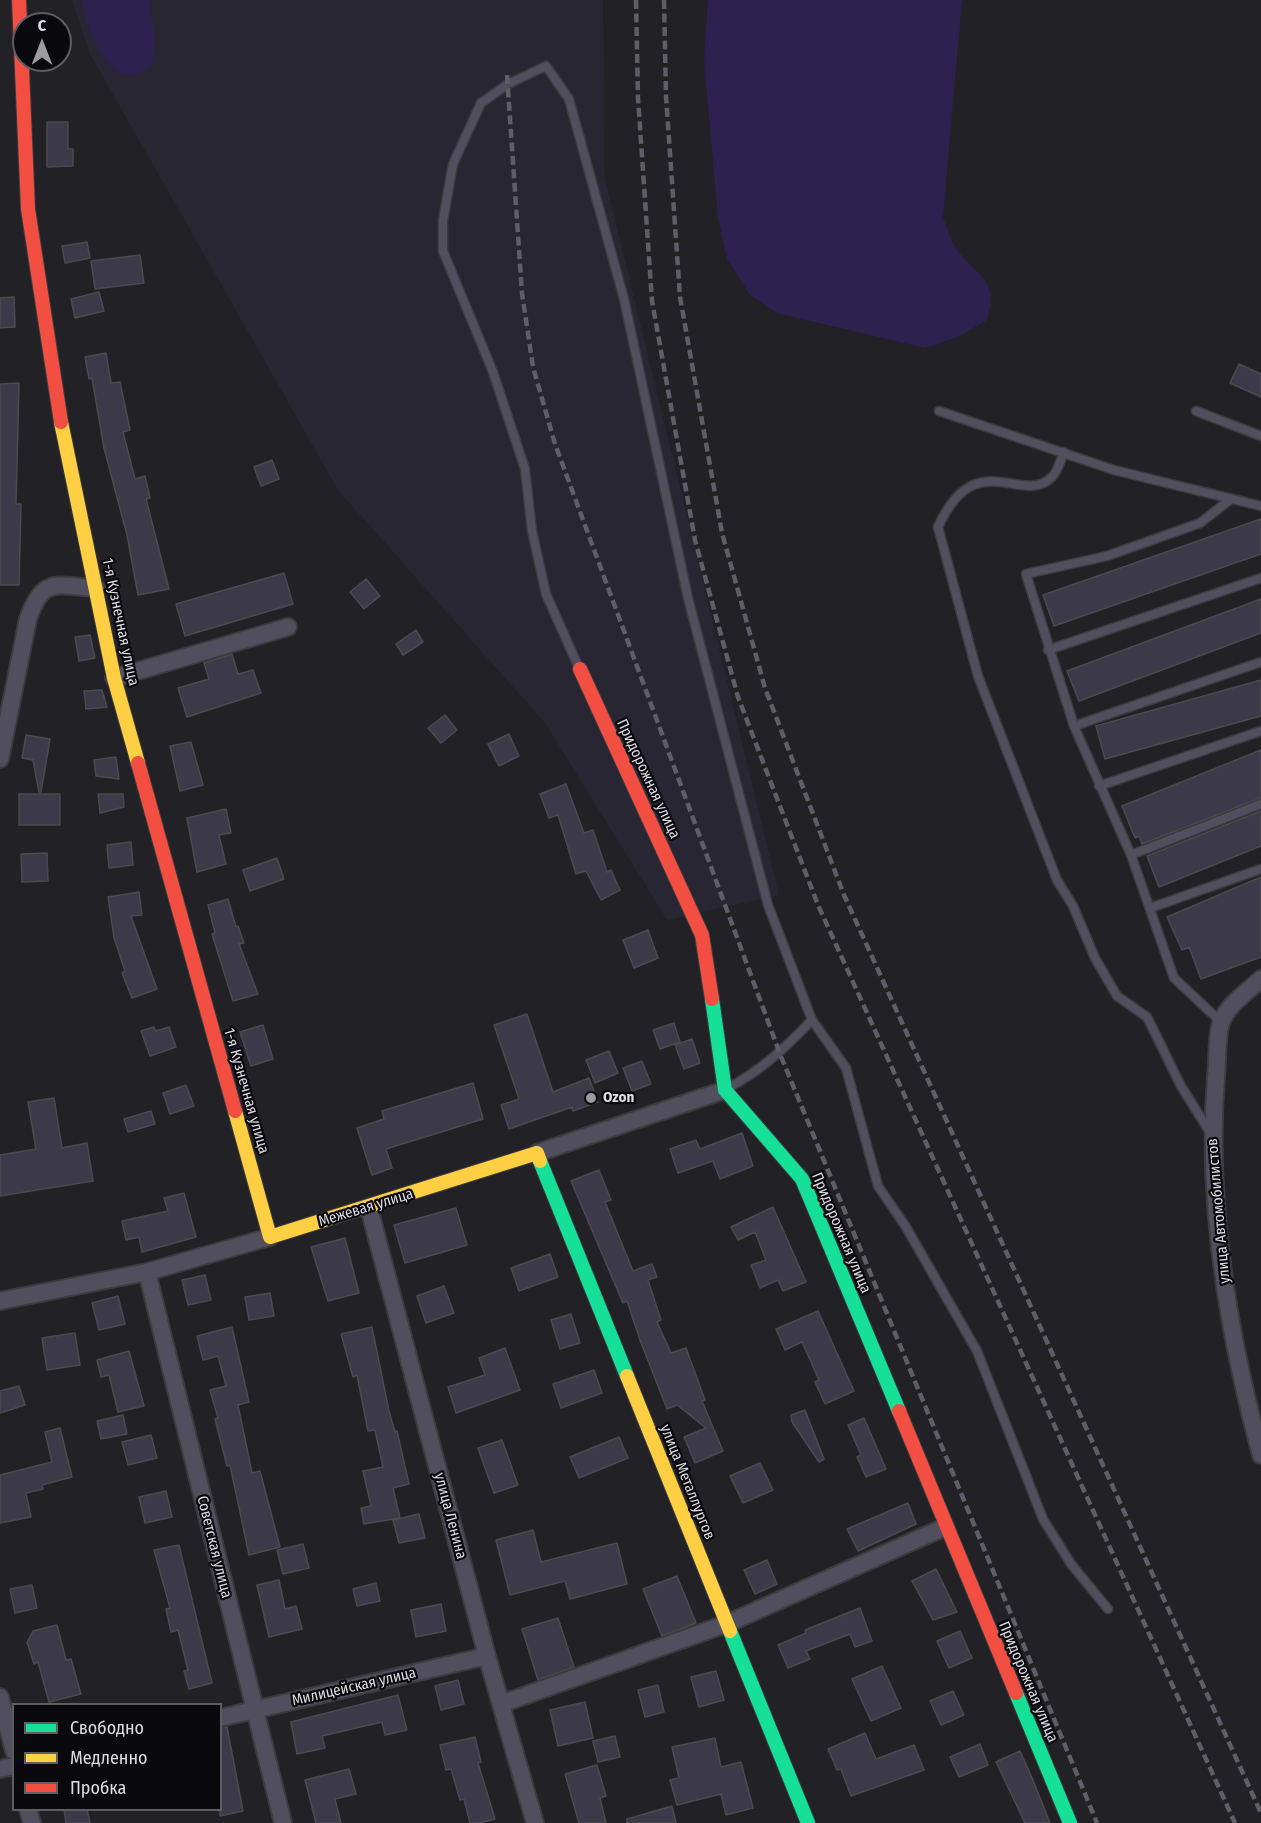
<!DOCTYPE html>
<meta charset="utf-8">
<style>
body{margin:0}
#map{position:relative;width:1261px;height:1823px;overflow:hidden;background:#212126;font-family:"Fira Sans Condensed",sans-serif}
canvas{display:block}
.legend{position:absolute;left:12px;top:1703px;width:210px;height:108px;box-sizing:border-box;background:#0a090d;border:2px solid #5e5d62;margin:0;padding:8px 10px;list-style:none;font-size:18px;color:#dddce2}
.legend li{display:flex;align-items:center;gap:12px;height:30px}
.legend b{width:30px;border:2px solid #5e5d62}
.north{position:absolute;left:12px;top:12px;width:60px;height:60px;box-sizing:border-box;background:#0a090d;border:2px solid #5e5d62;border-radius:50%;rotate:0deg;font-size:16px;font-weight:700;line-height:24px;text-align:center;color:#dddce2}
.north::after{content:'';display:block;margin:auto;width:21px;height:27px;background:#9b9ba0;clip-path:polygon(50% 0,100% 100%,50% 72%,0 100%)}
</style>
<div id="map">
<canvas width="1261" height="1823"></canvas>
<ul class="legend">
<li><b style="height:8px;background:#16e098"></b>Свободно</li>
<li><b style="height:8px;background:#ffcf43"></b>Медленно</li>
<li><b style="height:8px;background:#f24e42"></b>Пробка</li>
</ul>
<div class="north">С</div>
</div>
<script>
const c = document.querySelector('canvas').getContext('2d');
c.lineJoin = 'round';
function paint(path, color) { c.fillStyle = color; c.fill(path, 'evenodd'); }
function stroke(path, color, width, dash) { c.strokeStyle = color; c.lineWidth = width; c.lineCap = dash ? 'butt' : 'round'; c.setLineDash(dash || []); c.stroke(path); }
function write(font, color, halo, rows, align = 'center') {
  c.font = font + ' "Fira Sans Condensed",sans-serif'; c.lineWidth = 4.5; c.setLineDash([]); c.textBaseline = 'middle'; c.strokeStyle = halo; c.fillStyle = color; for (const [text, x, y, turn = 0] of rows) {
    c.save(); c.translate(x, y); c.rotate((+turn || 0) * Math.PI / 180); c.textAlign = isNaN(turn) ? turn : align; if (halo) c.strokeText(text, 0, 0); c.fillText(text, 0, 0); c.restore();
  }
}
paint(new Path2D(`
 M72 0H603L605 178 779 895 667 920 545 723 338 490 90 54Z`), '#282633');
paint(new Path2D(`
 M81 0H149C151 16 156 35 155 51 155 59 150 70 141 73 104 88 88 24 81 0Z
 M708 0H962L943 217C947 227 950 240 956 248 976 278 1000 276 987 320L958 337 925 348 777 313 750 295 727 259 718 218 704 61Z`), '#2d224f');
const building = new Path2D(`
 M47 122H68V149H73V166L47 167Z
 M87 242 90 258 65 263 62 246Z
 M140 255 144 283 95 289 91 261Z
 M99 292 104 311 75 318 71 299Z
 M14 297 15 327 0 328V298Z
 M106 353 111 383 120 382 130 430 123 432 135 479 145 476 150 498 146 499 169 589 138 595 127 535 104 448 92 378 89 379 85 357Z
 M1239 364 1261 374V397L1230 383Z
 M19 383 16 504H21L19 585H0V384Z
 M272 460 279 479 261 486 254 467Z
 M1261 519V554L1054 626 1043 595Z
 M284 573 293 604 185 636 176 604Z
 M366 579 380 596 364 609 350 592Z
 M1261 599V633L1079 701 1067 671Z
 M416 630 423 642 403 655 396 644Z
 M90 635 95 658 79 661 75 637Z
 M232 654 238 674 253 670 261 693 187 717 178 688 209 679 204 663Z
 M1261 680V716L1105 759 1096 726Z
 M102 690 107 707 86 709 84 691Z
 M445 715 457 730 441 743 428 728Z
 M509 734 519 756 499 766 488 744Z
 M26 735 50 739 41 792H39L33 760 22 758Z
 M191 742 203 785 180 791 170 746Z
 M1261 750V798L1142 844 1139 836 1135 838 1122 806Z
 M116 757 119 779 96 776 94 760Z
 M566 784 584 833 593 830 607 872 611 870 620 890 601 900 586 871 576 874 558 815 549 818 540 794Z
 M19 794H60V825H19Z
 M98 794H123L124 807 100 813Z
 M226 809 231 833 219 835 226 864 197 872 187 818Z
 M1261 811V846L1159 887 1147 856Z
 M131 842 133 865 109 868 107 845Z
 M47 853 48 881 22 882 21 854Z
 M277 858 284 879 250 891 243 870Z
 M1261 877V957L1201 979 1189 947 1182 950 1167 917Z
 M139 892 142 915 131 916 157 989 132 998 122 973 125 971 114 938 108 897Z
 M228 899 236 927 238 926 244 943 239 944 258 994 233 1001 212 934 215 933 208 905Z
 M648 930 658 958 634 968 623 940Z
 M527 1014 553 1092 589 1078 598 1102 573 1111 572 1107 509 1129 501 1105 519 1099 494 1025Z
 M674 1023 680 1042 660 1049 653 1030Z
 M263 1025 273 1059 251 1066 240 1032Z
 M154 1027 156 1031 169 1027 176 1047 150 1056 141 1031Z
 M692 1039 700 1063 684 1069 675 1045Z
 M609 1051 618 1073 595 1083 586 1060Z
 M642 1061 651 1084 632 1091 623 1068Z
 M473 1083 483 1119 386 1149 392 1168 372 1175 357 1128 384 1119 382 1111Z
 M186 1085 194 1106 170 1114 163 1093Z
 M54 1098 62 1148 87 1143 93 1181 0 1196V1155L36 1149 28 1102Z
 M151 1111 155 1124 128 1132 124 1119Z
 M742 1133 753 1166 720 1179 713 1161 678 1173 670 1149 696 1140 700 1149Z
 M599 1170 611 1200 605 1202 633 1271 652 1264 657 1277 648 1280 661 1320 657 1322 671 1353 686 1348 705 1400 702 1401 723 1451 695 1463 684 1437 706 1428 677 1405 667 1409 640 1340 627 1301 623 1303 571 1181Z
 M184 1193 196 1237 142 1252 139 1237 126 1240 122 1221 168 1211 164 1198Z
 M773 1207 806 1282 783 1291 778 1280 760 1288 751 1265 766 1260 755 1232 738 1240 731 1227Z
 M456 1208 467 1245 405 1263 394 1225Z
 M345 1238 359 1293 328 1301 311 1247Z
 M550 1254 558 1277 519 1291 511 1268Z
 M205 1275 211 1300 188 1305 182 1280Z
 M444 1286 454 1313 426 1323 417 1296Z
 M270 1293 274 1316 249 1320 245 1297Z
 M118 1296 125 1324 99 1330 92 1303Z
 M818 1311 854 1391 825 1404 815 1382 819 1380 802 1342 785 1350 776 1329Z
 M571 1314 580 1343 560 1349 551 1320Z
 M232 1327 249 1402 238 1405 252 1473 260 1471 280 1547 249 1555 230 1465 227 1466 215 1419 218 1418 210 1390 226 1386 218 1356 203 1360 197 1336Z
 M372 1327 389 1411 395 1432 397 1431 409 1484 393 1488 400 1518 364 1524 361 1508 371 1506 363 1471 383 1467 375 1430 368 1431 357 1375 353 1377 341 1334Z
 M75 1333 80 1365 47 1370 42 1338Z
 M505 1348 520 1390 456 1413 448 1387 485 1375 479 1358Z
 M129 1351 144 1406 118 1412 109 1375 101 1377 97 1360Z
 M594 1370 602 1393 561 1408 553 1384Z
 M19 1386 25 1405 0 1413V1391Z
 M805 1410 824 1459 819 1462 792 1422 791 1415Z
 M123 1415 127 1434 101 1439 97 1421Z
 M864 1418 886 1469 866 1477 857 1457 861 1455 848 1425Z
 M60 1428 72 1477 42 1485 43 1489 26 1493 31 1517 0 1523V1475L52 1462 45 1432Z
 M151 1435 157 1458 128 1465 122 1442Z
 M619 1437 628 1458 579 1478 570 1457Z
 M502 1440 518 1485 494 1493 478 1448Z
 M760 1463 773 1490 743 1503 730 1476Z
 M166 1491 172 1517 145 1523 139 1497Z
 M908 1503 916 1524 858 1551 847 1529Z
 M419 1514 425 1538 399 1543 393 1520Z
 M533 1530 541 1562 617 1543 627 1584 570 1599 565 1581 510 1595 496 1540Z
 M303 1544 309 1568 283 1574 277 1550Z
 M179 1545 212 1683 189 1689 184 1671 188 1670 178 1630 171 1632 166 1609 170 1608 154 1550Z
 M767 1560 777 1584 755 1594 744 1570Z
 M936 1569 957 1612 933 1620 912 1581Z
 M677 1576 696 1623 662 1636 643 1589Z
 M279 1580 285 1609 296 1606 302 1629 269 1637 257 1585Z
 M376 1583 380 1601 357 1606 353 1589Z
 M32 1585 37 1608 15 1613 10 1589Z
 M441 1604 446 1631 416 1637 411 1610Z
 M860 1608 872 1641 855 1647 850 1634 806 1651 810 1659 788 1668 778 1645 806 1633 805 1630Z
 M558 1618 574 1667 538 1680 522 1629Z
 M57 1625 66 1660 71 1659 81 1694 49 1702 38 1662 34 1664 27 1642 33 1631Z
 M960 1631 972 1658 949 1668 937 1641Z
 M882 1666 901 1708 871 1721 852 1679Z
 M716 1671 724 1700 699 1707 691 1677Z
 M458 1680 464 1704 441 1710 435 1686Z
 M658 1685 664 1712 645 1717 638 1690Z
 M953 1691 964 1715 941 1725 930 1701Z
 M398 1695 407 1730 385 1735 382 1722 322 1736 325 1748 297 1754 291 1722Z
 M585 1702 593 1738 558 1746 550 1710Z
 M227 1727 243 1811 220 1816V1728Z
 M865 1733 876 1759 914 1745 924 1770 851 1796 841 1769 837 1770 828 1749Z
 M615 1736 620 1757 598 1762 593 1741Z
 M475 1737 481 1762 478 1763 495 1819 480 1823H470L464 1799 460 1800 451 1769 446 1770 440 1745Z
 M715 1738 721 1767 741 1762 753 1808 726 1815 721 1794 677 1805 670 1780 679 1778 672 1747Z
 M980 1744 988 1765 959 1777 950 1757Z
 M1020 1751 1033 1780 1050 1823H1025L996 1762Z
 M597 1765 606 1796 600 1798 606 1823H579L565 1774Z
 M349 1769 356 1794 335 1799 341 1823H316L305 1780Z
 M672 1806 676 1823H627V1819Z
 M64 1809H87L90 1823H66Z`);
paint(building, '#3c3948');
stroke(building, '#4b4b4f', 1.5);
const lane = new Path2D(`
 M939 411 1114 470 1261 506
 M1196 411 1261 436
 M1064 452C1061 459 1058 471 1052 477 1022 507 976 443 938 527L978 676 1057 880 1073 906 1095 958 1117 996 1147 1017 1181 1086 1211 1134
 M1048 650 1261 578
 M579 668 546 594 532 531 525 469 493 372 443 251V220L453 164 481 103 508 84 546 66 569 99 624 299 688 598 768 905 812 1020 846 1068 878 1186 906 1227 977 1351 1043 1519 1071 1564 1108 1609
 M1074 726 1261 662
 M1099 786 1261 731
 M1131 855 1261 804
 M1150 908 1261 869
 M1221 1022 1174 978 1131 855 1074 726 1026 574 1107 556 1200 523 1231 499
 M726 1089C761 1071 785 1048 812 1020`);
const street = new Path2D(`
 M114 678 288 627
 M0 759 28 619C43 576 56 586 96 588
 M1261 979C1248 991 1227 1005 1221 1023 1216 1039 1218 1060 1216 1077 1206 1203 1228 1334 1261 1455
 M537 1153 725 1090
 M369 1208 487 1656 535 1823
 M147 1272 283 1823
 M0 1301 147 1272 270 1237
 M0 1697 14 1751
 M501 1704 726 1624 945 1527
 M220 1718 487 1656
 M0 1769 14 1766
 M28 1810 32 1823`);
const fast = new Path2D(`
 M712 999 725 1090 802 1179 899 1411
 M540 1161 627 1376
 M730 1631 808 1823
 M1016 1693 1070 1823`);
const slow = new Path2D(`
 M61 422 114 678 138 763
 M235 1111 270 1237 537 1153 540 1161
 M627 1376 730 1631`);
const jam = new Path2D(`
 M19 0 28 209 61 422
 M580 669 702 935 712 999
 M138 763 235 1111
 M899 1411 1016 1693`);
stroke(lane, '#3c3c3f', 11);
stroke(street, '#3c3c3f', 20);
stroke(fast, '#3c3c3f', 16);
stroke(slow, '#3c3c3f', 16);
stroke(jam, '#3c3c3f', 16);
stroke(lane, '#514f5e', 8);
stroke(street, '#514f5e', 16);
stroke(fast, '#16e098', 14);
stroke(slow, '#ffcf43', 14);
stroke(jam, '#f24e42', 14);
stroke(new Path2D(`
 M636 0 638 98 652 301 695 540 738 697 818 905 1235 1823
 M664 0 666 96 680 297 722 533 765 688 844 895 1261 1813
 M507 75 522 293 533 367 555 444 780 1054 1097 1823`), '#5f5d67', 4.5, [9, 4.5]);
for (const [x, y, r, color] of [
 [591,1098,6,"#9b9ba0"]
]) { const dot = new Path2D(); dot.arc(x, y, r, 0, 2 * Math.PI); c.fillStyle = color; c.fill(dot); stroke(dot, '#0a090d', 2); }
write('15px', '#dddce2', '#0a090d', [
 ["1-я Кузнечная улица",120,622,78],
 ["Придорожная улица",648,779,65],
 ["1-я Кузнечная улица",246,1091,74],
 ["Межевая улица",366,1208,-17],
 ["улица Автомобилистов",1219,1211,-95],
 ["Придорожная улица",841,1233,67],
 ["улица Металлургов",687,1482,68],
 ["улица Ленина",450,1516,75],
 ["Советская улица",214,1547,76],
 ["Придорожная улица",1028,1682,67],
 ["Милицейская улица",354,1687,-13]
]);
write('bold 15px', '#dddce2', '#0a090d', [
 ["Ozon",603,1098]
], 'left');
</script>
